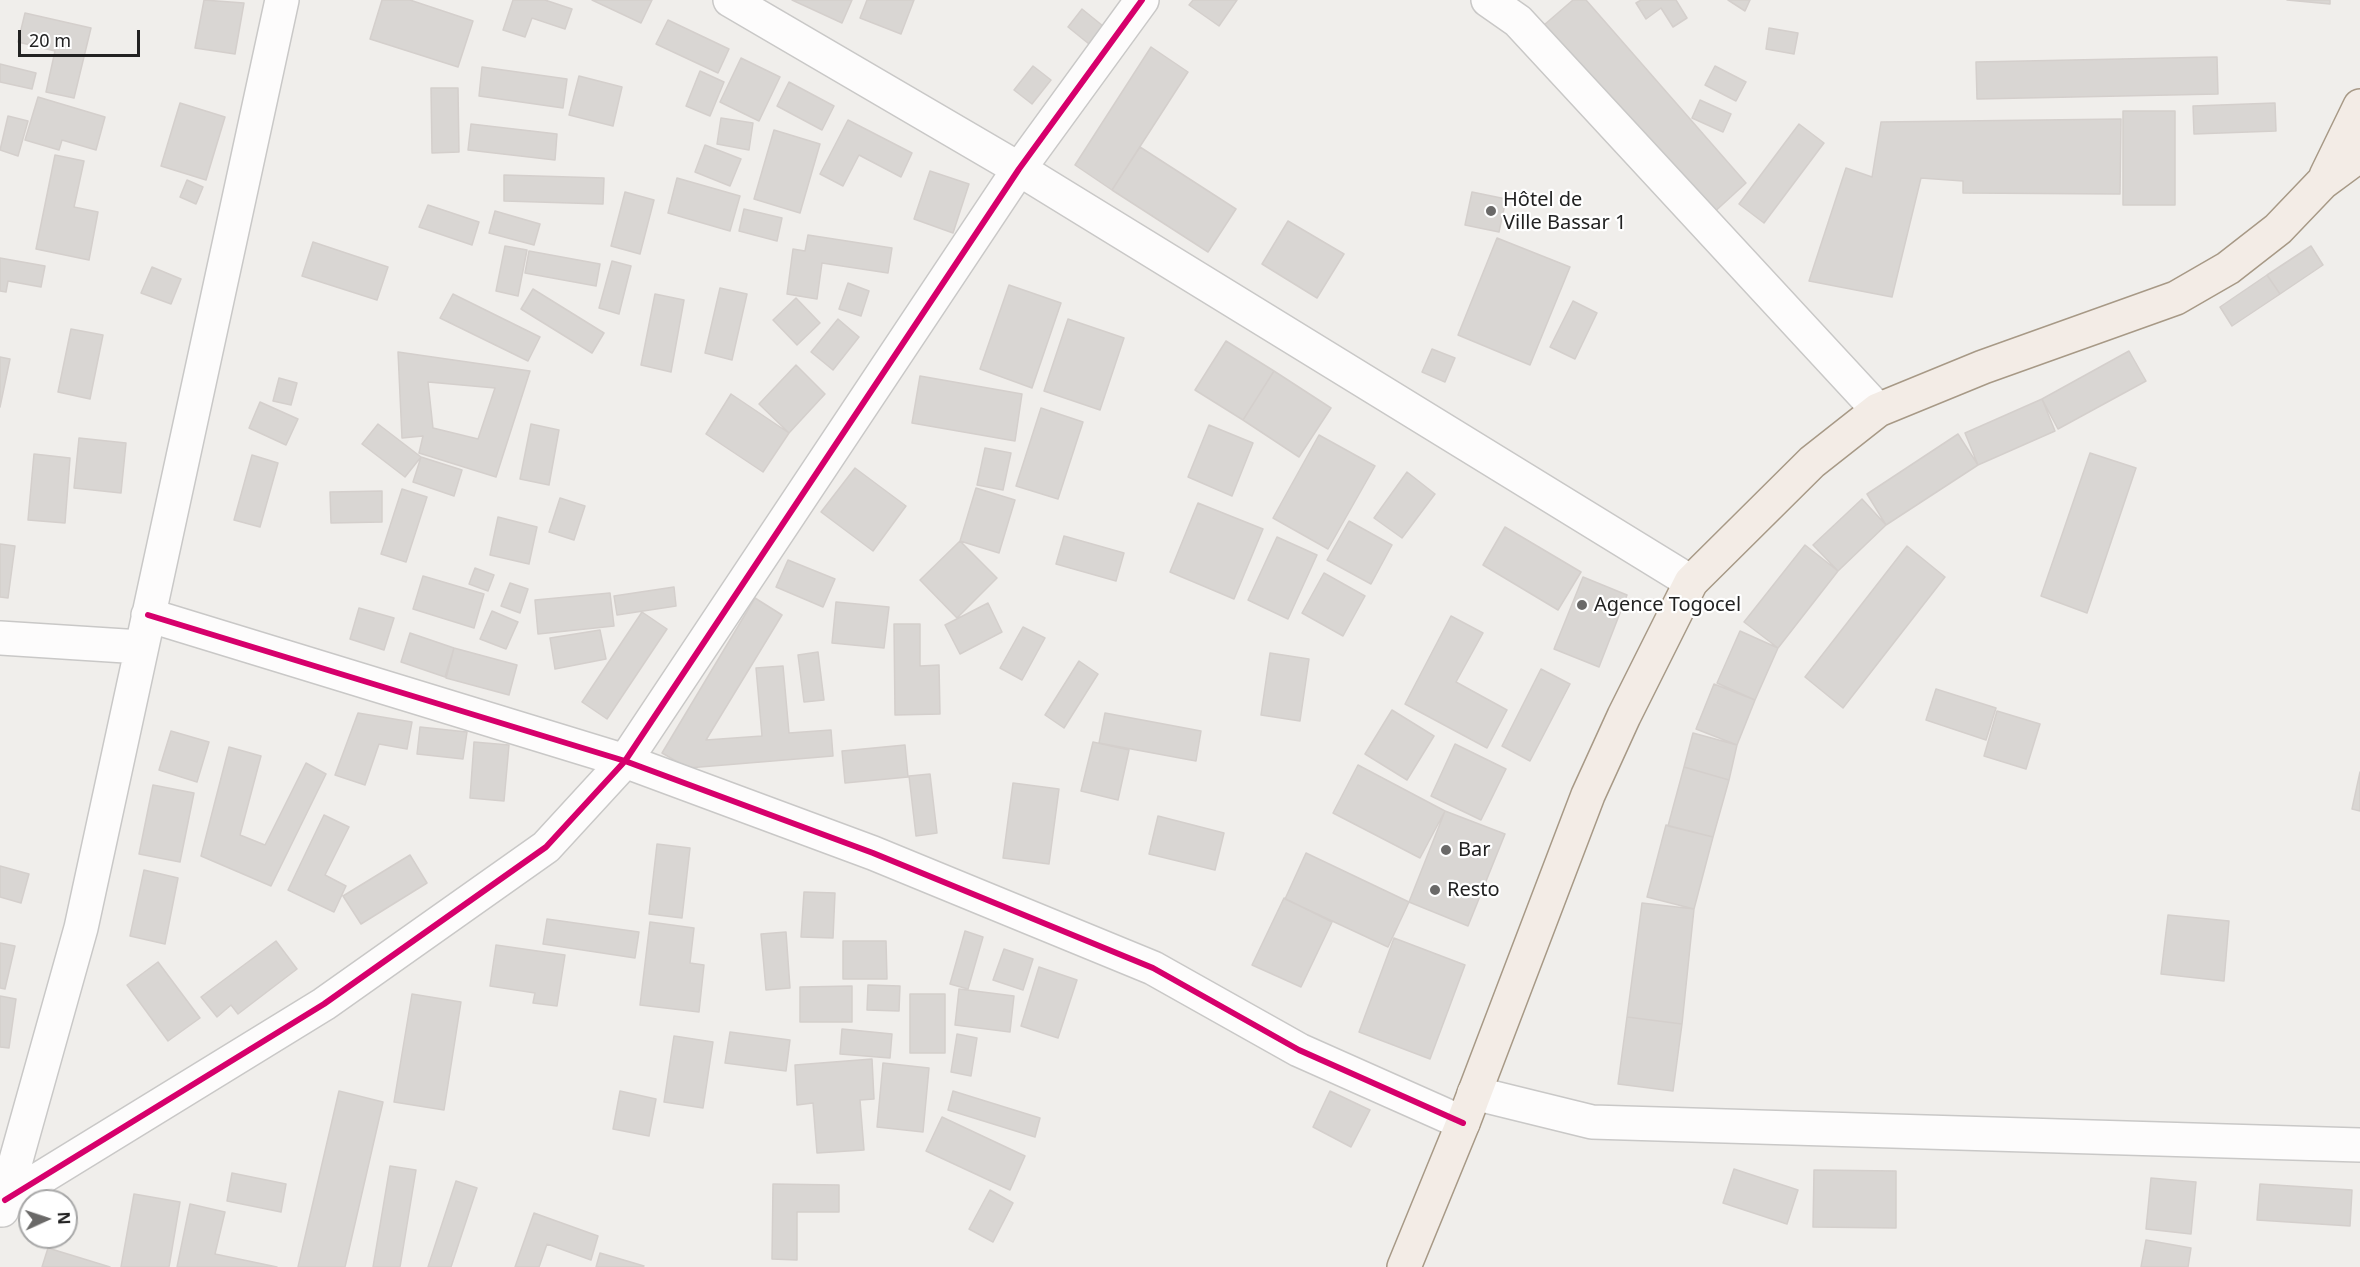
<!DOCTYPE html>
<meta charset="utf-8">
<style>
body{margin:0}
#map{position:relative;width:2360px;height:1267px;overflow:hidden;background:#f0eeeb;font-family:"Noto Sans",sans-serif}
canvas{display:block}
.north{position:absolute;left:18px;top:1189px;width:60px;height:60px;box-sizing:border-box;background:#fff;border:2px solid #a7a7a7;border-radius:50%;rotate:87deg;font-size:16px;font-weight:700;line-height:24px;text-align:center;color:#222}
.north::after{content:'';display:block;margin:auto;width:21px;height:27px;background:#6a6968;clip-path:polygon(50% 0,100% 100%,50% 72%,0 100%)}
.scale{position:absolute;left:18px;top:30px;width:122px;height:27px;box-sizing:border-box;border:3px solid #222;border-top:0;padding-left:8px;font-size:18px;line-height:21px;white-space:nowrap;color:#222;-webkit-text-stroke:4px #fff;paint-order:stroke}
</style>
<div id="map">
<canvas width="2360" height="1267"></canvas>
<div class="north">N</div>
<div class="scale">20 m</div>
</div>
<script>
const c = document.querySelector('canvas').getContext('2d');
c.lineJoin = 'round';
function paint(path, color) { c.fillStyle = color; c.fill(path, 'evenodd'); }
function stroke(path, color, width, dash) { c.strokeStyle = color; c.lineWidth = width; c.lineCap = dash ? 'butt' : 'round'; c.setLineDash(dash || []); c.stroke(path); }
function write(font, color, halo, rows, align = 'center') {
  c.font = font + ' "Noto Sans",sans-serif'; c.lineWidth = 4.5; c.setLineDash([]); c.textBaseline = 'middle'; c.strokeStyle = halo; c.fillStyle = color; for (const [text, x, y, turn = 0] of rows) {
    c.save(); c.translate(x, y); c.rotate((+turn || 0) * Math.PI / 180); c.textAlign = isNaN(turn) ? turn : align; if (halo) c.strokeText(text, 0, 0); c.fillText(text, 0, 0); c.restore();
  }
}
const building = new Path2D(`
 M204 0 244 3 235 54 195 48Z
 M382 0H410L473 21 458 67 370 39Z
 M513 0H545L572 9 565 29 532 18 525 37 503 30Z
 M592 0H652L641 23Z
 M792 0H852L842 23Z
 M867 0H914L901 34 860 18Z
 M1193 0H1237L1219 26 1189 5Z
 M1573 0H1586L1746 183 1710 216 1544 25Z
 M1641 0H1676L1687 18 1673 27 1661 8 1646 19 1636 3Z
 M1728 0H1750L1745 11Z
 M2287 0H2330V4Z
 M1082 9 1103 26 1089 44 1068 27Z
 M25 13 91 28 74 98 46 92 55 51 18 42Z
 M668 20 729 49 718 73 656 44Z
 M1769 28 1798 33 1794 54 1766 49Z
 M1151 47 1188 72 1112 190 1075 165Z
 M2217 57 2218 94 1977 99 1976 62Z
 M741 58 780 77 759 121 720 102Z
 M0 64 36 73 32 89 0 82Z
 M1033 66 1051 80 1032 104 1014 90Z
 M1715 66 1746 82 1736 101 1705 85Z
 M482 67 567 79 563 108 479 96Z
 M700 71 724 82 710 116 686 106Z
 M579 76 622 87 613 126 569 115Z
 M789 82 834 106 822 130 777 106Z
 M431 88H458L459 152 432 153Z
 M38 97 105 117 96 150 62 140 59 150 25 140Z
 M1700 100 1731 114 1723 132 1692 118Z
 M180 103 225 117 206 180 161 166Z
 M2275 103 2276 131 2194 134 2193 106Z
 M2123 111H2175V205H2123Z
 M8 116 28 121 18 156 0 150Z
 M721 118 753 123 749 150 717 144Z
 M2121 119 2120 194 1963 193V181L1921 178 1892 297 1809 281 1846 168 1872 177 1881 122Z
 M848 120 912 153 901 177 859 155 843 186 820 174Z
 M471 124 557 134 555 160 468 150Z
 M1799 124 1824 143 1764 223 1739 204Z
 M774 130 820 144 800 213 754 199Z
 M705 145 741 159 730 186 695 172Z
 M1140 147 1236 209 1208 252 1112 190Z
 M55 155 84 161 74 207 98 212 89 260 36 249Z
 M930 171 969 184 953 233 914 219Z
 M504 175 604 178 603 204 504 201Z
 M677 178 740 196 730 231 668 213Z
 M187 180 203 187 196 204 180 197Z
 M625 192 654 200 640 254 611 246Z
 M1472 192 1506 199 1499 232 1465 225Z
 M428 205 479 222 472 245 419 227Z
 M744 209 782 218 777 241 739 231Z
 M495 211 540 224 534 245 489 233Z
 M1288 221 1344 254 1317 298 1262 264Z
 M808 235 892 248 888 273 822 263 817 299 787 294 793 249 805 251Z
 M1497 238 1570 267 1530 365 1458 335Z
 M313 242 388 267 377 300 302 276Z
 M505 246 527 250 518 296 496 291Z
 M2311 246 2323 265 2280 294 2267 275Z
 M529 251 600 264 596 286 525 273Z
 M0 258 45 266 41 287 8 281 6 292 0 291Z
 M612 261 631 266 619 314 599 308Z
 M152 267 181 279 171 304 141 293Z
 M2267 275 2280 294 2232 326 2220 307Z
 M848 283 869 291 861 316 839 309Z
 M1009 285 1061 303 1032 388 980 369Z
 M720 288 747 294 732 360 705 353Z
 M533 289 604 333 592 353 521 309Z
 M453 294 540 337 528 361 440 318Z
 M655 294 684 300 671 372 641 365Z
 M796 298 820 323 797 345 773 320Z
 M1573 301 1597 313 1575 359 1550 347Z
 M838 319 859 337 833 370 811 352Z
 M1068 319 1124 338 1100 410 1044 391Z
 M71 329 103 335 90 399 58 392Z
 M1226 341 1274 371 1243 420 1195 390Z
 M1432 349 1455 358 1445 382 1422 372Z
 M2129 351 2146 381 2058 429 2042 399Z
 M398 352 530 371 496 477 419 453 423 436 402 438ZM428 382 495 388 478 439 433 428Z
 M0 357 10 359 0 407Z
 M796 365 825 394 789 433 759 404Z
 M1274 371 1331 408 1299 457 1243 420Z
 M920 376 1022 394 1015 441 912 423Z
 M279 378 297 383 291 405 273 401Z
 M731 394 789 433 763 472 706 434Z
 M2042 399 2055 431 1978 465 1965 433Z
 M260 402 298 419 286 445 249 428Z
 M1041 408 1083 422 1058 499 1016 486Z
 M378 424 421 457 405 477 362 444Z
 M531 424 559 430 549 485 520 479Z
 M1209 425 1253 443 1232 496 1188 477Z
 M1958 434 1978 465 1886 525 1867 494Z
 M1319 435 1375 466 1328 549 1273 518Z
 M79 438 126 443 121 493 74 488Z
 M985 448 1011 453 1003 490 977 485Z
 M2090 453 2136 468 2087 613 2041 596Z
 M34 454 70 458 65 523 28 520Z
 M252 455 278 463 260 527 234 520Z
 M421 457 462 470 454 496 413 482Z
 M855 468 906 506 873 551 821 512Z
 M1407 472 1435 494 1402 538 1374 518Z
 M976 488 1015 500 999 553 960 541Z
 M402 489 427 497 406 562 381 554Z
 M382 491V522L331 523 330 492Z
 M560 498 585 506 574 540 549 532Z
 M1862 499 1886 525 1838 571 1813 545Z
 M1198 503 1263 529 1234 599 1170 572Z
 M498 517 537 527 529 564 490 555Z
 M1349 521 1392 545 1371 584 1327 560Z
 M1505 527 1581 572 1558 610 1483 565Z
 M1064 536 1124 553 1116 581 1056 564Z
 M1277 537 1317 555 1288 619 1248 600Z
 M960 541 997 578 957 618 920 580Z
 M0 544 15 546 8 598 0 597Z
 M1805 545 1838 571 1778 648 1744 622Z
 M1907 546 1945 577 1843 708 1805 677Z
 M788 560 835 579 823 607 776 587Z
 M475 568 494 575 488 591 469 584Z
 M1324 573 1365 596 1343 636 1302 613Z
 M423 576 484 594 474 628 413 609Z
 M1583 577 1627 595 1599 667 1554 649Z
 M510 583 528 589 520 613 501 606Z
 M674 587 676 606 617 615 614 596Z
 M610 593 614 626 538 634 535 600Z
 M755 598 782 615 706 740 762 736 756 668 783 666 789 733 831 730 833 756 688 768 662 753Z
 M836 602 889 607 884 648 832 643Z
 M988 603 1002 632 960 654 945 625Z
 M359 608 394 618 384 650 350 639Z
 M492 611 518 622 506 649 480 639Z
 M642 612 667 629 607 719 582 702Z
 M1451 616 1483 633 1456 682 1507 710 1487 748 1405 704Z
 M894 624H920V666L939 665 940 714 895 715Z
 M1023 627 1045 638 1022 680 1000 668Z
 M600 630 606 659 555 669 550 638Z
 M1740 631 1778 648 1755 700 1717 683Z
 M410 633 454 648 445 677 401 662Z
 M454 648 517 665 509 695 446 678Z
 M818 652 824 700 804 702 798 655Z
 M1270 653 1309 659 1300 721 1261 715Z
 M1079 661 1098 674 1064 728 1045 715Z
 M1541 669 1570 684 1530 761 1502 746Z
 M1714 684 1755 700 1737 745 1696 729Z
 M1936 689 1996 708 1986 740 1926 720Z
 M1392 710 1434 736 1407 780 1365 754Z
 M1997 711 2040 724 2026 769 1984 756Z
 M358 713 412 722 407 749 379 744 365 785 335 775Z
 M1105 713 1201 731 1196 761 1099 743Z
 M420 727 467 732 463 759 417 754Z
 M171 731 209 742 197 782 159 770Z
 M1693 733 1737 745 1729 780 1684 767Z
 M474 742 509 745 504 801 470 798Z
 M1093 742 1129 750 1118 800 1081 791Z
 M1455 744 1506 769 1481 820 1431 796Z
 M905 745 908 777 845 783 842 751Z
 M229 747 261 756 240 835 265 845 306 763 326 774 271 886 201 856Z
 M1358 765 1445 811 1420 858 1333 813Z
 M1684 767 1729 780 1713 837 1668 826Z
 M2360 772V811L2352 809Z
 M930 774 937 833 916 836 909 776Z
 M1013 783 1059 789 1049 864 1003 858Z
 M153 785 194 793 180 862 139 854Z
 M1445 811 1505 834 1468 926 1409 902Z
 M324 815 349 827 325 875 346 886 334 912 288 890Z
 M1158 816 1224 833 1215 870 1149 854Z
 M1666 825 1713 837 1694 909 1647 897Z
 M657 844 690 848 682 918 649 914Z
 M1306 853 1409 902 1388 947 1285 899Z
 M410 855 427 883 361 924 343 896Z
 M0 866 29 874 21 903 0 897Z
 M144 870 178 878 165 944 130 936Z
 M804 892 835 893 833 938 801 937Z
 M1284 898 1332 922 1301 987 1252 965Z
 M1642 903 1694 909 1682 1024 1627 1017Z
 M2168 915 2229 921 2224 981 2161 974Z
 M547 919 639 932 635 958 543 944Z
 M650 922 694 928 690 963 704 965 699 1012 640 1005Z
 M965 931 983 937 968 989 950 984Z
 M786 932 790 988 766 990 761 934Z
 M1394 938 1465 965 1430 1059 1359 1032Z
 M276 941 297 969 238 1014 231 1005 217 1017 201 997Z
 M843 941H886L887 979H843Z
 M0 943 15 946 5 989 0 988Z
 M496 945 565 955 557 1006 533 1003 535 993 490 986Z
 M1004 949 1033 959 1023 990 993 980Z
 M158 962 200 1018 168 1041 127 985Z
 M1039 967 1077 980 1058 1038 1021 1026Z
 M868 985 900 986 899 1011 867 1010Z
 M852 986V1022H800V987Z
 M959 989 1014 996 1010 1032 955 1025Z
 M412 994 461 1002 444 1110 394 1102Z
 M910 994H945V1053H910Z
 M0 996 16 999 9 1048 0 1047Z
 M1627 1017 1682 1024 1673 1091 1618 1084Z
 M842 1029 892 1034 890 1058 840 1054Z
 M730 1032 790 1040 786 1071 725 1063Z
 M957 1034 977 1038 971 1076 951 1072Z
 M674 1036 713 1042 703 1108 664 1102Z
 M872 1059 874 1099 860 1100 864 1150 817 1153 813 1103 797 1105 795 1065Z
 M883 1063 929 1068 923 1132 877 1127Z
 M339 1091 383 1102 345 1267H298Z
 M620 1091 656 1099 649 1136 613 1129Z
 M953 1091 1040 1118 1035 1137 948 1110Z
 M1330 1091 1370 1110 1351 1147 1313 1127Z
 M942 1117 1025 1156 1010 1190 926 1151Z
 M390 1166 416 1170 400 1267H373Z
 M1734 1169 1798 1190 1787 1224 1723 1203Z
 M1814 1170 1896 1171V1228L1813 1227Z
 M232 1173 286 1184 281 1212 227 1201Z
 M2151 1178 2196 1182 2191 1234 2146 1229Z
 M456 1181 477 1188 451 1267H428Z
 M773 1184 839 1185V1212H797V1260L772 1259Z
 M2260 1184 2352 1190 2350 1226 2257 1220Z
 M990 1190 1013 1203 993 1242 969 1229Z
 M134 1194 180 1202 169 1267H121Z
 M190 1204 225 1212 215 1254 277 1267H177Z
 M534 1213 598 1236 591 1260 547 1244 539 1267H515Z
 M2146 1240 2191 1248 2188 1267H2141Z
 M48 1248 110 1267H42Z
 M600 1253 644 1266 643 1267H596Z`);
paint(building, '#d9d6d3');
stroke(building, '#d4cfcc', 1.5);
const street = new Path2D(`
 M730 0 1019 169 1691 582
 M1488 0 1518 21 1878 410
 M148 615 625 761 873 853 1153 968 1299 1050 1463 1123
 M0 638 141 647
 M1474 1093 1592 1122 2360 1145
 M5 1200 324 1004 546 847 625 761 1019 169 1142 0
 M2 1210 81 928 282 0`);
const primary = new Path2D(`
 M2326 176 2360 106
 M1404 1267 1463 1123 1588 795 1624 716 1691 582 1812 462 1878 410 1983 367 2176 298 2228 268 2278 229 2322 183 2360 155`);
stroke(street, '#c9c8c7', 36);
stroke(primary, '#a79986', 36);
stroke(street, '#fdfcfc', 33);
stroke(primary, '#f3ece6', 33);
stroke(new Path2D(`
 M148 615 625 761 873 853 1153 968 1299 1050 1463 1123
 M5 1200 324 1004 546 847 625 761 1019 169 1142 0`), '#d6006c', 6);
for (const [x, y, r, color] of [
 [1491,211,6,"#6a6968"],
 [1582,605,6,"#6a6968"],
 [1446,850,6,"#6a6968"],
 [1435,890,6,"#6a6968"]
]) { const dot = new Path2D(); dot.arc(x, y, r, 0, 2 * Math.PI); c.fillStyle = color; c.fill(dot); stroke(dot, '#fff', 2); }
write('20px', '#222', '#fff', [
 ["Hôtel de",1503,200],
 ["Ville Bassar 1",1503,223],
 ["Agence Togocel",1594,605],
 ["Bar",1458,850],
 ["Resto",1447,890]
], 'left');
</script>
